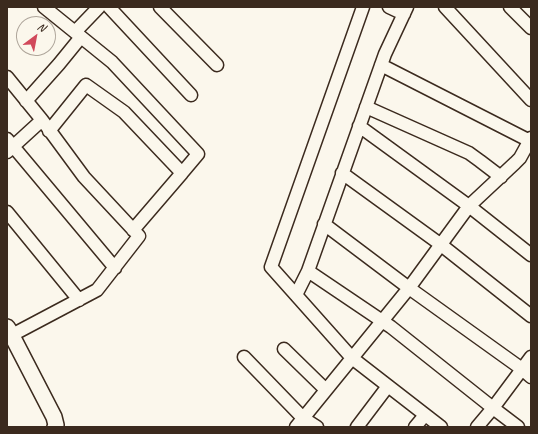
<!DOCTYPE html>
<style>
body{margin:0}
#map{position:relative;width:538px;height:434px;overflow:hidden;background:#fbf7ec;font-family:Caveat,sans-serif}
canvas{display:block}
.frame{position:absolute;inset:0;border:8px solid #3b2a1e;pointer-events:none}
.north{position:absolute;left:16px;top:16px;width:40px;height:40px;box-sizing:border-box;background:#fbf7ec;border:1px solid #aea59a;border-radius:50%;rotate:32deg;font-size:11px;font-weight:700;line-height:16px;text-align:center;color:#3b2a1e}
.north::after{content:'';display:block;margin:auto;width:14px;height:18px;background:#d1495b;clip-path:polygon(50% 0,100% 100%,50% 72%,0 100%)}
</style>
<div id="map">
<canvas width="538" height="434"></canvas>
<div class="frame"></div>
<div class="north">N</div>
</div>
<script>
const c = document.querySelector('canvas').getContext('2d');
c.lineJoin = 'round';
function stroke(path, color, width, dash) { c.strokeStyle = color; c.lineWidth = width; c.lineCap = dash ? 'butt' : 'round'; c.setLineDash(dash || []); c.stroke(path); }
const minor = new Path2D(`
 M44 7 112 62 198 154 182 173
 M109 7 191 95
 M160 7 217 65
 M363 7 271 267 352 358 441 427
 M389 7 404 14
 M407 7 385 54 308 271 391 327 493 408 477 427
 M445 7 531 100
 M510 7 531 28
 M75 32 99 7
 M381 65 530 141
 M7 77 42 120
 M26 101 59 64 81 37
 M366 107 469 153 480 161 501 177
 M359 126 469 206 531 255
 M49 131 86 85 124 112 182 173 133 230
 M7 139 115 268
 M7 152 42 120 84 177 139 236 97 290 12 335
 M342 173 440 244 531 316
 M7 212 79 300
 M324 224 409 288 522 369 531 377
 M296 295 308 271
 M284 349 326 390
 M244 357 303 418 317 427
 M296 427 409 288 469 206 515 163 520 158 531 138
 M357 427 388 386
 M415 427 425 415
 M518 427 493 408 531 357`);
const tertiary = new Path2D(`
 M7 327 9 330 54 417 56 425 55 427`);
stroke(minor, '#3b2a1e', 15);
stroke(tertiary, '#3b2a1e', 18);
stroke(minor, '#fbf7ec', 12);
stroke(tertiary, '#fbf7ec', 15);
</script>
